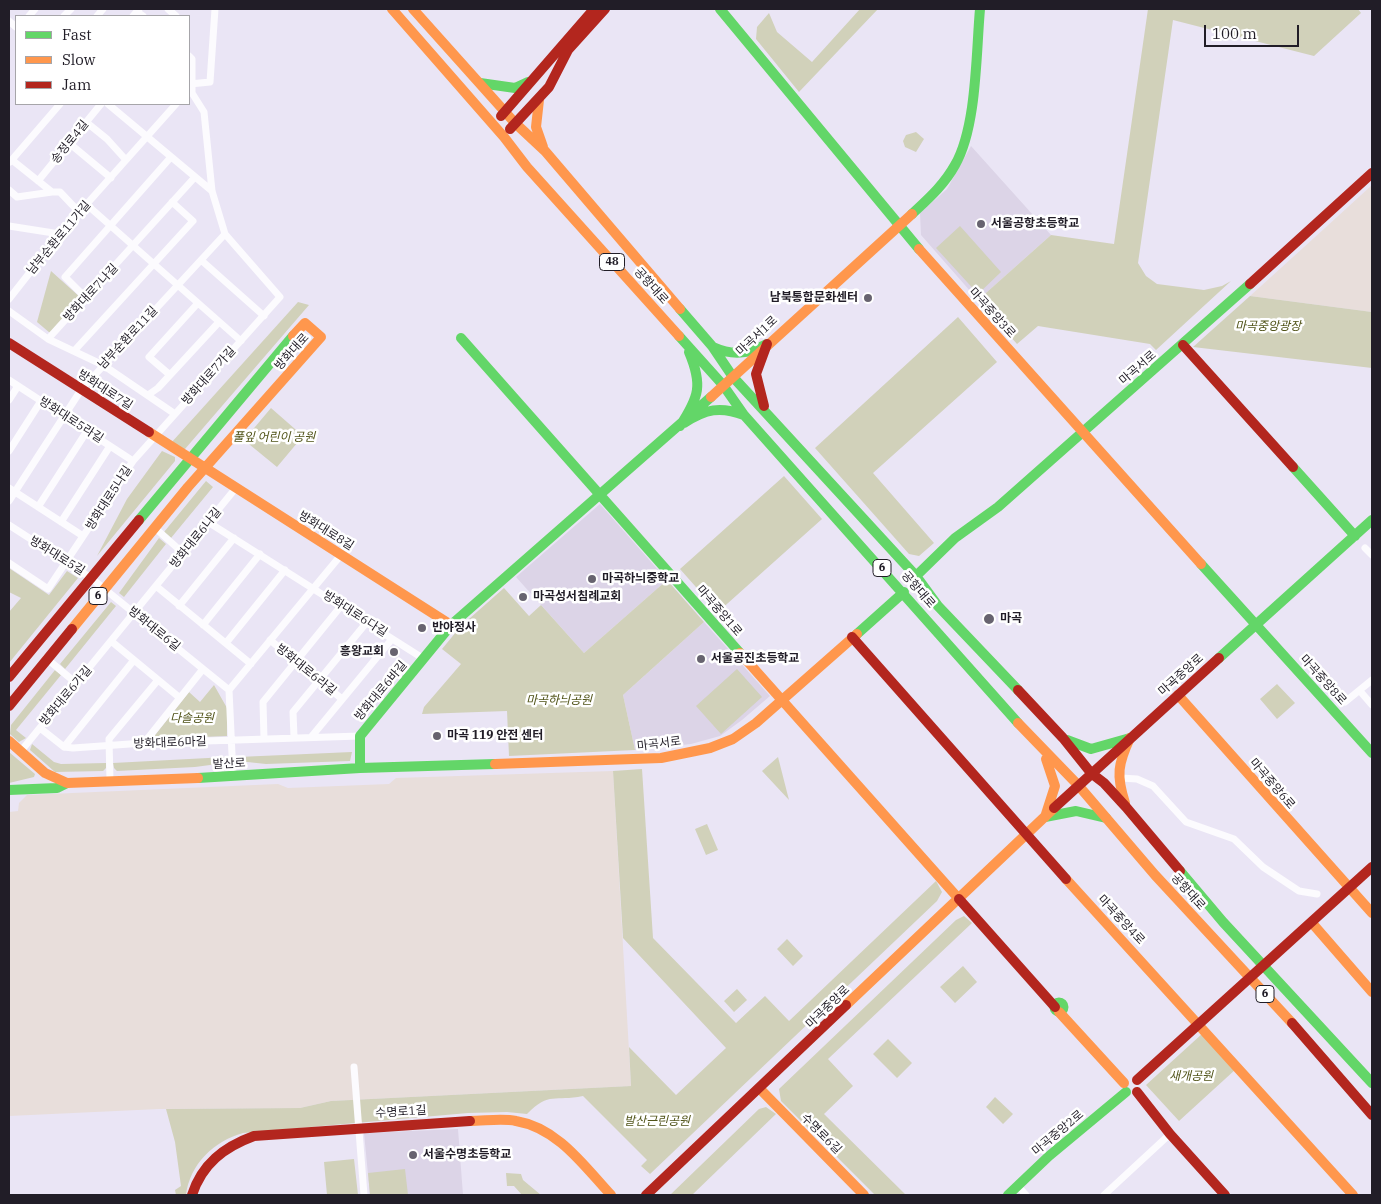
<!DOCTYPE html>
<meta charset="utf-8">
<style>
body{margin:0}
#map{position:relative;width:1381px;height:1204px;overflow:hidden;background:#eae5f5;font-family:"IBM Plex Serif",serif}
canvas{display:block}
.frame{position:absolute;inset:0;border:10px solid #211d27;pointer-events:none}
.legend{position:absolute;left:15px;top:15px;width:175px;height:90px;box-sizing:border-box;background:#fff;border:1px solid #a6a5a9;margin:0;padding:6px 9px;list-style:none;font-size:15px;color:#211d27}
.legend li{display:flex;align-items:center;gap:10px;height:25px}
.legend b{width:25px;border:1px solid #a6a5a9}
.scale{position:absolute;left:1204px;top:25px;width:95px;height:22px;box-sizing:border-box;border:2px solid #211d27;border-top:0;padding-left:6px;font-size:15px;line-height:18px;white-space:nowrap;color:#211d27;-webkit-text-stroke:4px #fff;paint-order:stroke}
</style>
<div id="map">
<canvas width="1381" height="1204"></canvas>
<div class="frame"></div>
<ul class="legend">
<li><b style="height:6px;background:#63d668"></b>Fast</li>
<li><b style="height:6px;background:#ff974d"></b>Slow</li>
<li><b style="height:6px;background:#b3261e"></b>Jam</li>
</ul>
<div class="scale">100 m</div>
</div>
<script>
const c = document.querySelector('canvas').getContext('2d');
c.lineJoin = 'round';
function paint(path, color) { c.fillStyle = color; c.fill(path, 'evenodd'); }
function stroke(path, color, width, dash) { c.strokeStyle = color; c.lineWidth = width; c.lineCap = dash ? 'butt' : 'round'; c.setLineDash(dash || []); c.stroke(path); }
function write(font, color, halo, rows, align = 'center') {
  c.font = font + ' "IBM Plex Serif","Noto Sans KR",serif'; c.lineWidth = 5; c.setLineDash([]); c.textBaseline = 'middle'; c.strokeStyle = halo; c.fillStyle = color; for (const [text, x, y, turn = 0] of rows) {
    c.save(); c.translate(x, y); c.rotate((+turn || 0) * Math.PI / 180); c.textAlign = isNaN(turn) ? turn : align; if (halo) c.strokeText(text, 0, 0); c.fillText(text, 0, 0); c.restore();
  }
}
paint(new Path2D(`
 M1372 185V312L1250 296 1325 228Z
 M613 771 631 1086 331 1101 300 1108 159 1109 9 1116V812L18 811 19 803 27 795 278 784 288 788 389 784 396 778Z`), '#e8dedb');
paint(new Path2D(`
 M971 146 1051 235 978 300 921 235 920 213 947 189Z
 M600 504 667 580 584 653 516 577Z
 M704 622 770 696 742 720 720 736 691 744 635 750 623 695Z
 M458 1129 463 1195H370L364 1133Z`), '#dcd4e7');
paint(new Path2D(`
 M860 9H878L799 92 756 39 757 27 769 13 777 32 812 62Z
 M1148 9H1358L1361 13 1314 56 1173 20 1138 263 1146 276 1157 284 1204 290 1222 286 1231 281 1156 350 1150 344 1038 326 1017 344 978 300 1051 235 1114 244Z
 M916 132 924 139 916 152 905 147 903 141 906 135Z
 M960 226 1001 272 978 294 936 248Z
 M51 271 81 298 50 333 37 322Z
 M1250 296 1372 312V368L1193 347Z
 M298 302 309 305 185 449H181L171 443Z
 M958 317 997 362 873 473 934 543 919 556 909 554 815 448Z
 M271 408 303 436 277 467 244 440Z
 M162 451 175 457V461L97 556 127 499Z
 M784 476 822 519 718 612 680 569Z
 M206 481 213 487 171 538 164 532Z
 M159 538 166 544 124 597 119 593Z
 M9 568 49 595 67 571 78 578 9 663V612L21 598 9 592Z
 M667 580 704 622 623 695 635 750 509 756 507 711 422 714 424 707 461 664 442 649 461 626 504 588 529 616 541 605 584 653Z
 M111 602 116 606 65 669 60 664Z
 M737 669 762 697 721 734 696 706Z
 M55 670 61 675 16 730 26 738 19 742 10 734 11 725Z
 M1277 684 1295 703 1277 719 1260 699Z
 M214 685 227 708V736L152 739 189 692 200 702Z
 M32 744 54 762 61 764 106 763V768L103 771 55 772 30 750Z
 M9 752 35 774 34 777 9 783Z
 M352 752 350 761 266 764 238 761V757Z
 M227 757 225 763 195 767 117 771 114 768 113 763Z
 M778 757 789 800 762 771Z
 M642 769 653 938 736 1023 765 996 789 1021 936 881 942 892 937 901 650 1174 641 1166 647 1160 583 1096C554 1102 550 1091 527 1114L507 1112 468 1113 243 1133C214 1141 190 1164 186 1195H176L175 1190 181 1186 175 1142 166 1109 300 1108 331 1101 631 1086 629 1047 676 1095 726 1048 623 938 613 771Z
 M707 824 718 850 706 855 695 829Z
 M964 916 972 923 828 1059 853 1086 824 1114 906 1195H875L781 1101 779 1089 956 920Z
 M787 939 803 956 793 966 777 949Z
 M963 966 977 982 955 1003 940 987Z
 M737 989 747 1000 734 1012 724 1001Z
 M1203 1033 1236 1069 1179 1121 1146 1085Z
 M888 1039 912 1063 897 1078 873 1054Z
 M995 1097 1013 1114 1003 1124 986 1107Z
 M766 1107 776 1114 692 1195H670L759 1109Z
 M354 1159 358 1195H327L324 1162Z
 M405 1169 408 1195H370L368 1173Z
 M506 1173 521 1174 523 1180 541 1195H522L514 1186H507Z`), '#d1d1ba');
stroke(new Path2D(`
 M168 9 176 16
 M137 12 143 16
 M29 16 35 9
 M64 16 71 9
 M97 16 103 9
 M133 16 139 9
 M9 21 16 27
 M190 84 210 82 215 9
 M108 104 212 191
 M86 122 107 139 126 160
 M69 143 111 178
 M12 160 52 192H60L79 212
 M10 162 60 104
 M38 181 101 104
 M9 190 17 197 52 192
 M86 204 241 341
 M9 226 60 234
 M201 260 264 316
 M86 298 65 277 171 157
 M9 299 60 234 176 104
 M9 311 48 339 103 365 175 414
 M48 339 195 177
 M74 351 193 221 172 202
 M170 375 149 357 198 303
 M9 380 133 461
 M148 395 158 388 219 322
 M9 400 18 386
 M9 451 41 401
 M9 488 83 536
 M9 501 81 390 225 234
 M38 507 87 431
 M61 522 110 446
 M208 522 424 659
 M9 525 91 578 229 690 233 776
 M154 527 183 553
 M1365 548 1372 555
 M9 563 48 589 133 461 280 297 225 234 212 191 204 112 192 93V59L189 56
 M156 586 251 664
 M179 606 234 538
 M203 625 260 554
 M270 640 342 699
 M111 641 180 698
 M226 643 285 570
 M46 658 76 683
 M229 690 341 555
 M1360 691 1372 705
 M1345 702 1372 680
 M40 728 64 747 73 748 144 743 360 736
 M312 736 392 639
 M294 737 293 712 367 622
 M264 739 263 702 341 606
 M144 743 203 669
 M64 747 134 660
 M21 751 235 489
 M1121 778 1137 779 1153 786 1186 822 1234 839 1263 867 1299 891 1317 894
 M110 781 109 739 158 680
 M354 1067 364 1195
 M1017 1185 1026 1195
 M1104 1195 1170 1134`), '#fcfbfe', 7);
stroke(new Path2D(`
 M720 9 919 249
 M480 83 515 88 528 82
 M912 214C928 199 944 185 955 165 977 127 976 53 980 9
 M680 309 712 346 733 377 916 576 938 606 1018 690
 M679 336 723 385 744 415 1018 723
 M461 338 740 653
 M713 347C733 356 748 354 767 344
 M684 423C706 409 720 406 744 415
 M680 426C699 397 703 385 689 352
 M1293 467 1355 536
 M139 520 293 336
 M1201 564 1372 753
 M916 576 955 538 998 507 1250 284
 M857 634 904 592
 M1219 658 1372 520
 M1067 740 1091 749 1130 738
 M360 768V736L451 625 711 397
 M198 778 360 768 495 764
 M9 790 57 788 67 783
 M1045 817 1076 811 1106 818
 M1180 871 1223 922 1372 1083
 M1054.5 1007a4.5 4.5 0 1 1 9 0a4.5 4.5 0 1 1-9 0Z
 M1008 1195 1049 1156 1126 1092`), '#63d668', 10);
stroke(new Path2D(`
 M392 9 504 137 527 167 679 336
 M413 9 515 123 545 151 680 309
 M539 100 536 127 543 147
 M919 249 1201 564
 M711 397 912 214
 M149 432 451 625
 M72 629 188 487 321 337 305 323 293 336
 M740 653 959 899
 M1178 695 1372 913
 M1018 723 1078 785 1155 875 1292 1023
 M9 741 45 773 67 783 198 778
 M495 764 661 758 710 748 733 739 756 723 857 634
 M1125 803C1116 775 1118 764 1130 738
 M1045 817 1055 786 1046 759
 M1066 879 1353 1195
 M1312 923 1372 992
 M846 1005 1054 808
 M1059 1012 1124 1083
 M760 1089 864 1195
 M470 1121C485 1121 502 1118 516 1121 558 1128 584 1166 611 1195`), '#ff974d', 10);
stroke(new Path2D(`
 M501 116 594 9
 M510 129 549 87 568 50 605 9
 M1250 284 1372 173
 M9 343 149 432
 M1183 345 1293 467
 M764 406 756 374 767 344
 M852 637 1066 879
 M9 677 139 520
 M1018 690 1063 738 1091 773 1104 783 1126 807 1180 871
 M9 706 72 629
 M1054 808 1219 658
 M959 899 1055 1007
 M1292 1023 1372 1115
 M1137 1080 1372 867
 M1137 1092 1170 1134 1225 1195
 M192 1195C202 1164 224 1147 254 1136L470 1121
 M646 1195 846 1005`), '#b3261e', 10);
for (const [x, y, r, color] of [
 [981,224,5,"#67636f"],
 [868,298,5,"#67636f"],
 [592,579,5,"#67636f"],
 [523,597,5,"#67636f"],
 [989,619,6,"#67636f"],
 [422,628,5,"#67636f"],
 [394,652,5,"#67636f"],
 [701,659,5,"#67636f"],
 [437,736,5,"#67636f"],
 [413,1155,5,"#67636f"]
]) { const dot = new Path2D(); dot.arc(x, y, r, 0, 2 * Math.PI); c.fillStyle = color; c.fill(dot); stroke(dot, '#fff', 2); }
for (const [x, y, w] of [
 [612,262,25],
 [882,568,18],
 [98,596,18],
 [1265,994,18]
]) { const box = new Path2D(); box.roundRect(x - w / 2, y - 8.5, w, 17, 4); c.fillStyle = '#fff'; c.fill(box); stroke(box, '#211d27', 1); }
write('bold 11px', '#211d27', null, [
 ["48",612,262],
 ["6",882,568],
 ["6",98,596],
 ["6",1265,994]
]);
write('12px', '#211d27', '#fff', [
 ["송정로4길",70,142,-51],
 ["남부순환로11가길",59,238,-50],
 ["공항대로",651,286,48],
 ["방화대로7나길",91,293,-47],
 ["마곡중앙3로",992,313,48],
 ["마곡서1로",757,336,-43],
 ["남부순환로11길",128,338,-47],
 ["방화대로",292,352,-48],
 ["마곡서로",1138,368,-41],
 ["방화대로7가길",209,376,-48],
 ["방화대로7길",105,390,33],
 ["방화대로5라길",71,420,33],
 ["방화대로5나길",109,498,-57],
 ["방화대로8길",326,531,32],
 ["방화대로6나길",196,538,-51],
 ["방화대로5길",57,556,32],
 ["공항대로",918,590,49],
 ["마곡중앙1로",719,611,49],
 ["방화대로6다길",355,614,33],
 ["방화대로6길",154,629,39],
 ["방화대로6라길",306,670,39],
 ["마곡중앙로",1181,675,-42],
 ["마곡중앙8로",1323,680,48],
 ["방화대로6바길",381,691,-50],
 ["방화대로6가길",66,696,-50],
 ["방화대로6마길",170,743,-2],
 ["마곡서로",659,744,-7],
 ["발산로",229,764,-3],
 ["마곡중앙6로",1272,784,49],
 ["공항대로",1188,892,48],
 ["마곡중앙4로",1121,920,47],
 ["마곡중앙로",828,1007,-44],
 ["수명로1길",401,1112,-4],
 ["마곡중앙2로",1058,1133,-40],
 ["수명로6길",821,1134,45]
]);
write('bold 12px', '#211d27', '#fff', [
 ["서울공항초등학교",991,224],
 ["남북통합문화센터",858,298,"right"],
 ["마곡하늬중학교",602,579],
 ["마곡성서침례교회",533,597],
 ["마곡",1000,619],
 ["반야정사",432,628],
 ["흥왕교회",384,652,"right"],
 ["서울공진초등학교",711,659],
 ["마곡 119 안전 센터",447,736],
 ["서울수명초등학교",423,1155]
], 'left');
write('italic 12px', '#505318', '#fff', [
 ["마곡중앙광장",1268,327],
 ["풀잎 어린이 공원",274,438],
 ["마곡하늬공원",559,701],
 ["다솔공원",192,719],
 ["새개공원",1191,1077],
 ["발산근린공원",657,1122]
]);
</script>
